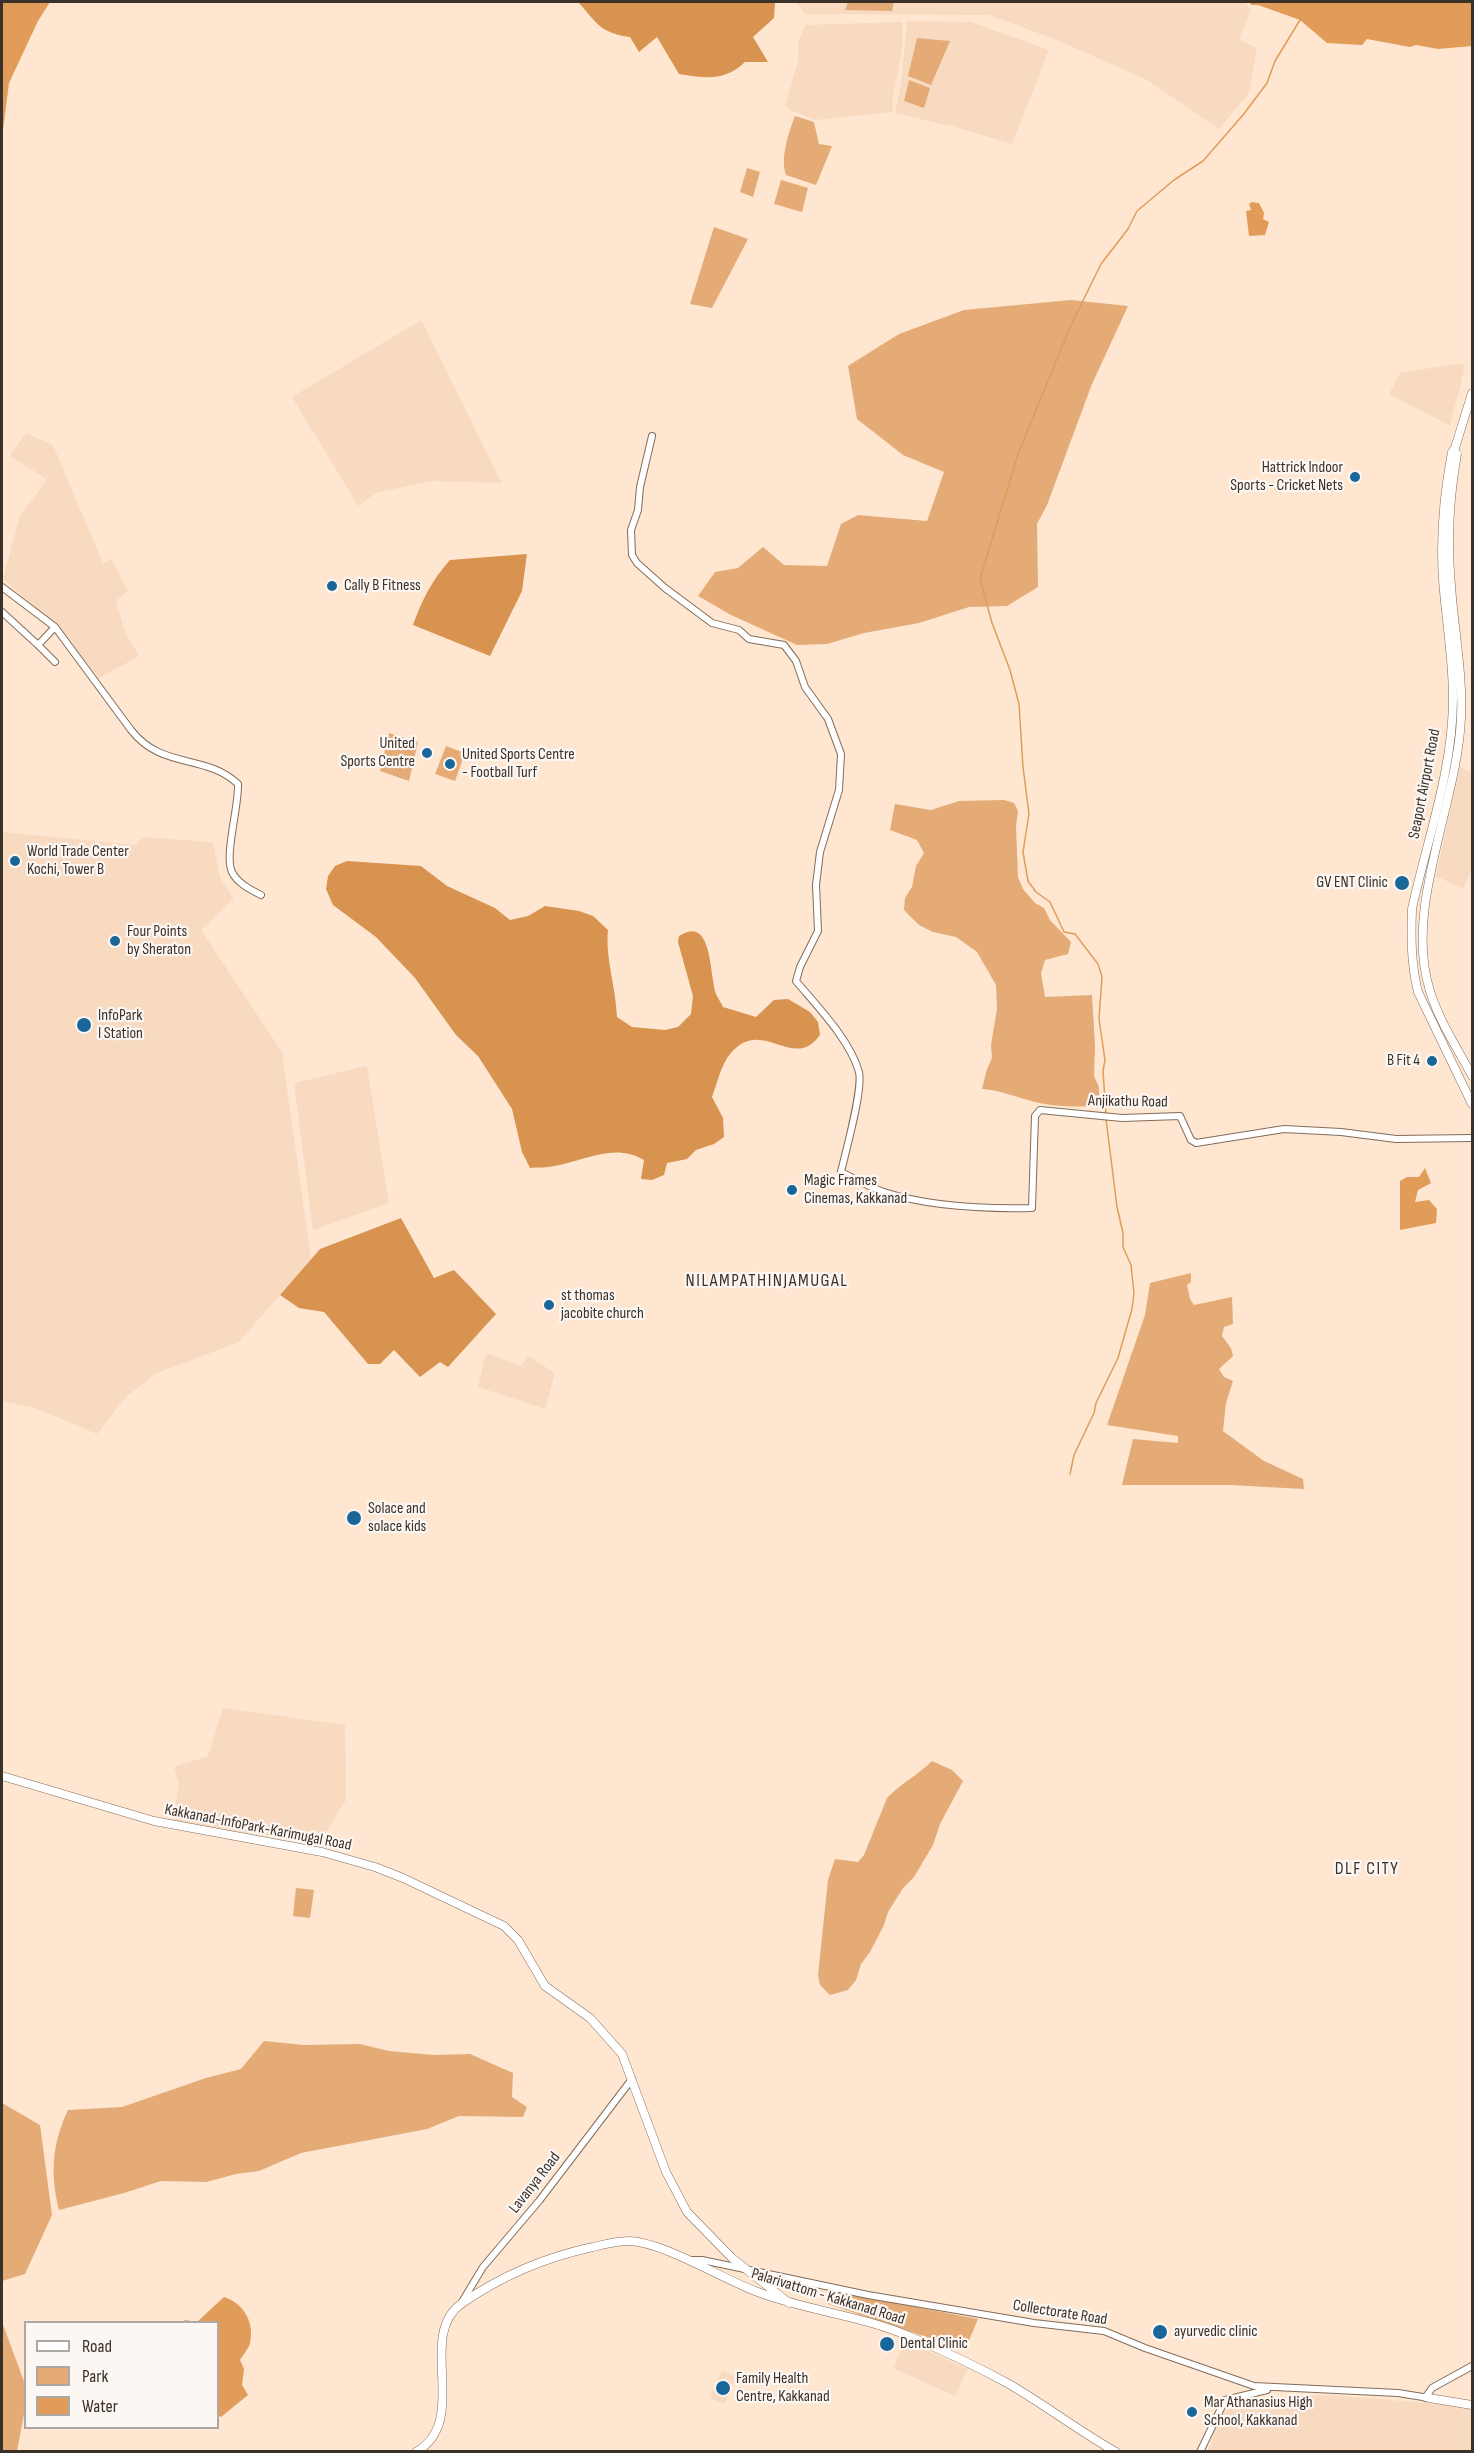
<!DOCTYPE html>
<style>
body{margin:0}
#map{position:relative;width:1474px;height:2453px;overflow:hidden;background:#fee6d1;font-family:"Sofia Sans Condensed",sans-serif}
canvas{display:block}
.frame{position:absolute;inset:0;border:3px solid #3a3129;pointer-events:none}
.legend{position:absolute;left:24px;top:2321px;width:195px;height:108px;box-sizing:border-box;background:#fcf7f3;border:2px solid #aea8a2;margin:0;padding:8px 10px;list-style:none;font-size:18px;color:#3a3129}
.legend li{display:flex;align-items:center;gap:12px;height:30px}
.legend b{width:30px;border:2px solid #aea8a2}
</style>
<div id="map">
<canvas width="1474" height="2453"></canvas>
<div class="frame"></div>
<ul class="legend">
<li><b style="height:8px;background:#fff"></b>Road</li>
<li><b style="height:16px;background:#e4ab76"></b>Park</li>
<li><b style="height:16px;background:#e19c59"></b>Water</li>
</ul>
</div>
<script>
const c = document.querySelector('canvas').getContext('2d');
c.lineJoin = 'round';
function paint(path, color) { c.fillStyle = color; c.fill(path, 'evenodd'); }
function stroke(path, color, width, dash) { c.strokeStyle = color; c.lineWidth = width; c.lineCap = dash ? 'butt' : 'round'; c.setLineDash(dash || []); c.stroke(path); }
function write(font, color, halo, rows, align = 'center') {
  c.font = font + ' "Sofia Sans Condensed",sans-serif'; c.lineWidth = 4.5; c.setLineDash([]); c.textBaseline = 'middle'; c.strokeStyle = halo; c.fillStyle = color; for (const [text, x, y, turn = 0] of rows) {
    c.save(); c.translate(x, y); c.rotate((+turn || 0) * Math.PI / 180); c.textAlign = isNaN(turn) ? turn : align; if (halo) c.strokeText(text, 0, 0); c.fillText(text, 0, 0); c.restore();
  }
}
paint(new Path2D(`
 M796 2H1245L1251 10 1239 39 1257 48 1249 93 1219 129 1147 80 1057 40 989 15 805 14Z
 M907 21 971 22 1049 50 1012 144 955 127 895 113 901 85Z
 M902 22V50L892 102 893 112 815 120 793 111 785 106 798 61V42L805 25Z
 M421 320 502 483 431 481 376 493 358 506 292 397Z
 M1462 363 1465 367 1450 426 1389 394 1400 373Z
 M26 433 53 445 103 563 111 559 128 590 116 601 125 633 139 656 99 678 55 625 3 579 20 516 47 479 10 456Z
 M1460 767 1472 773V869L1463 889 1436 876Z
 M2 832 135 845 143 837 213 842 220 878 234 899 201 930 282 1052 311 1259 239 1342 155 1374 126 1397 97 1434 35 1408 2 1401Z
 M367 1066 389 1203 313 1230 294 1083Z
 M486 1353 521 1366 528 1356 555 1373 545 1409 478 1387Z
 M223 1708 345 1725 346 1800 319 1844 173 1822 179 1783 174 1767 208 1756Z
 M905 2341 968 2369 955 2396 893 2368Z
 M722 2371 736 2377 724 2404 710 2398Z
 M1330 2395 1472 2407V2451L1208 2452 1217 2424 1227 2409 1237 2401 1260 2398Z`), '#f8dac0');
paint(new Path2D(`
 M848 2H894L892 11 845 10Z
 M917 38 950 41 931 85 908 76Z
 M909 80 930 88 924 108 904 101Z
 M795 116 814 122 819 144 832 146 816 185 786 175C780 157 789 132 795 116Z
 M747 168 760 172 753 197 740 192Z
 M781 180 808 188 802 212 774 204Z
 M714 227 748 239 712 308 690 304Z
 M1071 300 1128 306 1092 384 1047 505 1037 524 1038 587 1007 606 969 607 919 623 864 633 827 644 797 645 731 615 698 596 715 572 738 568 763 547 784 565 827 566 841 524 858 515 927 521 944 472 903 455 857 419 848 366 899 334 964 310Z
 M389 733 418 742 409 781 380 771Z
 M446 746 465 753 455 781 435 774Z
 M1004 800 1014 803 1018 811 1016 826 1018 877 1023 889 1035 903 1044 908 1050 920 1071 942 1068 954 1045 960 1041 973 1045 997 1092 995 1095 1046 1094 1076 1099 1087V1106C1075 1107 1051 1107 1028 1100 1013 1096 998 1090 982 1089L987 1069 992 1058 991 1045 997 1009 996 985 977 952 956 937 933 932 919 925 904 910 905 898 912 887 916 866 924 853 917 840 890 830 895 804 931 810 959 801Z
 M1191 1273V1282L1187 1285 1190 1299 1194 1305 1232 1297 1233 1324 1224 1327 1222 1336 1231 1348 1233 1356 1219 1369 1224 1377 1233 1381 1226 1403 1223 1431 1264 1461 1303 1479 1304 1489 1230 1485H1122L1133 1439 1178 1443V1436L1107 1425 1145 1315 1150 1283Z
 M932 1761 952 1770 963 1781 940 1824 933 1845 914 1877 903 1888 888 1912 884 1925 870 1952 861 1964 856 1980 848 1990 830 1995 820 1985 818 1975 828 1880 835 1859 858 1862 864 1855 887 1798C900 1784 918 1775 932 1761Z
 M296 1888 314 1890 310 1918 293 1916Z
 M264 2041 304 2045 360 2044 389 2051 434 2055 470 2054 513 2073 512 2097 527 2107 523 2117 459 2116 427 2129 301 2153 259 2171 236 2174 206 2182 161 2181 124 2193 59 2210C50 2173 52 2144 68 2110L122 2107 206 2078 241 2069Z
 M2 2103 40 2125 52 2215 25 2274 2 2281Z
 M828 2290 978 2319 965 2350 828 2304Z
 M2 2322 25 2384V2409L17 2451H2Z`), '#e4ab76');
paint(new Path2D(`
 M578 2H775L774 18 753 37 768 62H745C724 82 705 78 679 74L657 37 639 52 630 37C600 33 597 23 578 2Z
 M527 554 522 591 490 656 413 625C422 600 432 580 450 560Z
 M347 861 421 866 447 886 495 908 510 920 528 916 545 906 579 911 593 916 608 930C605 957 616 988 617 1017L632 1027 665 1030 678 1027 691 1014 693 996 678 942 679 936C713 914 709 974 716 994 718 998 721 1003 723 1007L756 1017 774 1000 788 999 810 1012 818 1022 820 1035C793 1073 762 1015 730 1054 721 1065 717 1084 712 1097L723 1118 724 1137 714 1144 696 1150 687 1159 667 1163 664 1175 652 1180 641 1179 644 1160C614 1142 584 1161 554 1166 546 1168 538 1167 530 1168L522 1152 512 1109 478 1056 456 1035 415 978 376 937 333 905 326 889 328 876 335 866Z
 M401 1218 434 1278 454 1270 496 1314 448 1367 440 1362 420 1377 394 1350 380 1364H368L324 1312 299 1308 280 1295 320 1249Z`), '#d89350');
paint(new Path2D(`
 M2 2H50L38 21 9 83 2 138Z
 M1248 2H1472V46L1438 49 1416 45 1410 47 1367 39 1362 45 1327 43 1300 20 1258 5H1252Z
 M1252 202 1259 203 1264 213 1263 219 1269 222 1265 235 1249 236 1246 211 1251 210 1249 204Z
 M1425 1168 1431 1183 1418 1190 1415 1202 1429 1200 1437 1209 1436 1223 1400 1230V1181L1407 1177H1419Z
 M224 2297C243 2303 255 2322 250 2343 249 2348 243 2355 240 2360L244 2369 242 2385 248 2395 221 2417 218 2415V2322H183L185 2320 197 2322Z`), '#e19c59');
stroke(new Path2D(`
 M1106 1115 1103 1071 1105 1060 1099 1019 1102 977 1098 964 1075 934 1064 932 1050 902 1036 892 1028 881 1023 852 1029 814 1023 767 1019 704 1010 670 992 623 980 579 1018 454 1071 325 1101 264 1128 229 1137 211 1174 180 1203 161 1243 115 1267 83 1275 61 1300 20
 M1070 1474 1074 1455 1094 1413 1096 1403 1118 1358 1132 1309 1134 1293 1131 1265 1123 1247V1233L1117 1207 1106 1119`), '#e19c59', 1.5);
const minor = new Path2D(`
 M652 436 640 487 638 510 631 530 632 555 637 563 665 588 712 623 739 630 749 639 784 645 796 661 805 687 828 719 841 754 839 790 820 852 816 885 818 931 800 967 796 981C817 1006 850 1040 859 1072 863 1090 846 1150 841 1172 855 1179 869 1187 884 1192 930 1207 984 1209 1032 1208L1035 1116 1040 1110 1122 1118 1180 1116 1191 1140 1196 1143 1284 1129 1341 1132 1396 1139 1472 1138
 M2 587 55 627 131 730C162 770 205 753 238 784 239 806 224 856 232 872 237 883 251 890 261 895
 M2 612 38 645 55 627
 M38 645 55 662
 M690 2260H702L868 2295 1034 2323 1104 2331 1145 2348 1254 2386 1398 2393 1429 2398
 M462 2302 483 2267 539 2201 632 2079
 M1425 2398 1432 2388 1472 2366
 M1200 2452 1225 2400 1267 2390`);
const major = new Path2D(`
 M1472 393 1455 448 1452 452C1444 494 1440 537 1443 580 1446 619 1453 659 1453 698 1453 770 1427 840 1412 909 1411 937 1411 964 1418 992L1472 1104
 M1457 454C1449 498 1447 542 1451 586 1454 629 1463 674 1461 717 1458 803 1403 908 1430 991 1439 1021 1458 1049 1472 1076
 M2 1776 154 1821 322 1852 375 1867 403 1878 504 1926 518 1940 545 1986 590 2018 622 2054 666 2172 687 2212 732 2258 789 2303
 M1429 2398 1472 2405
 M416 2452C471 2421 416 2336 461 2304 501 2276 546 2257 593 2247 605 2244 617 2241 629 2241 663 2242 721 2278 755 2291 806 2311 861 2315 911 2337 944 2351 978 2367 1009 2384 1045 2405 1079 2431 1116 2452`);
stroke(minor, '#826d5b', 8);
stroke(major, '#826d5b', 9);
stroke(minor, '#fff', 6);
stroke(major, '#fff', 8);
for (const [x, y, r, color] of [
 [1355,477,6,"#1a6699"],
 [332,586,6,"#1a6699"],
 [427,753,6,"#1a6699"],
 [450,764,6,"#1a6699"],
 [15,861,6,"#1a6699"],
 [1402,883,8,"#1a6699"],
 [115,941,6,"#1a6699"],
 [84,1025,8,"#1a6699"],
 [1432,1061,6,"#1a6699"],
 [792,1190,6,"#1a6699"],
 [549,1305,6,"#1a6699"],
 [354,1518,8,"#1a6699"],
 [1160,2332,8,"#1a6699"],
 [887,2344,8,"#1a6699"],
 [723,2388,8,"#1a6699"],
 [1192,2412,6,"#1a6699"]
]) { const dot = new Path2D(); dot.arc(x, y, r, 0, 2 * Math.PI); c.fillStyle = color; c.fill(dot); stroke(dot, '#fcf7f3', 2); }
write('16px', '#3a3129', '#fcf7f3', [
 ["Hattrick Indoor",1343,468,"right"],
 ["Sports - Cricket Nets",1343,486,"right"],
 ["Cally B Fitness",344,586],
 ["United",415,744,"right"],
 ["Sports Centre",415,762,"right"],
 ["United Sports Centre",462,755],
 ["- Football Turf",462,773],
 ["World Trade Center",27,852],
 ["Kochi, Tower B",27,870],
 ["GV ENT Clinic",1388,883,"right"],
 ["Four Points",127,932],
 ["by Sheraton",127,950],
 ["InfoPark",98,1016],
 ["I Station",98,1034],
 ["B Fit 4",1420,1061,"right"],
 ["Magic Frames",804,1181],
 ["Cinemas, Kakkanad",804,1199],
 ["st thomas",561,1296],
 ["jacobite church",561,1314],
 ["Solace and",368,1509],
 ["solace kids",368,1527],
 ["ayurvedic clinic",1174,2332],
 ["Dental Clinic",900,2344],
 ["Family Health",736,2379],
 ["Centre, Kakkanad",736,2397],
 ["Mar Athanasius High",1204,2403],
 ["School, Kakkanad",1204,2421]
], 'left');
write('16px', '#3a3129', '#fcf7f3', [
 ["Seaport Airport Road",1425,784,-79],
 ["Anjikathu Road",1128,1102,1],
 ["Kakkanad-InfoPark-Karimugal Road",258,1828,11],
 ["Lavanya Road",535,2183,-52],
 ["Palarivattom - Kakkanad Road",828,2297,17],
 ["Collectorate Road",1060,2313,9]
]);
c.letterSpacing = '1.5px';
write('18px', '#3a3129', '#fcf7f3', [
 ["NILAMPATHINJAMUGAL",767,1281],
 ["DLF CITY",1367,1869]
]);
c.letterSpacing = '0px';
</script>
